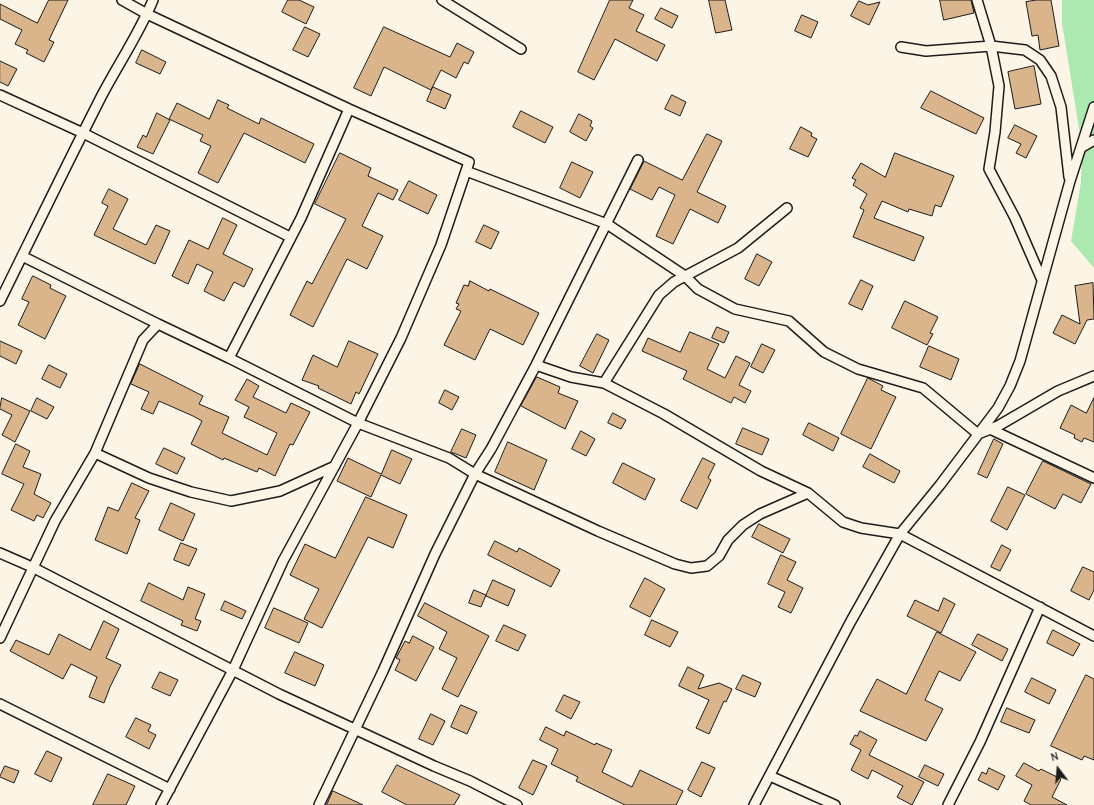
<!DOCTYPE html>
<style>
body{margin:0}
#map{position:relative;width:1094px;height:805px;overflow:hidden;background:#fcf5e5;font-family:"Comic Neue",sans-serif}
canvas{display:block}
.north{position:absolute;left:1038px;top:749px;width:40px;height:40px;-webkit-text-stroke:3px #fcf5e5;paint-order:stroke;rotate:344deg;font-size:11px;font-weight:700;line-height:16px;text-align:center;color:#1c1c1c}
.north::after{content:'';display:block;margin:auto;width:14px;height:18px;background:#1c1c1c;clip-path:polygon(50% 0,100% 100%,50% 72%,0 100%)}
</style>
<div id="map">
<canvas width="1094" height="805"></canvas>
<div class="north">N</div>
</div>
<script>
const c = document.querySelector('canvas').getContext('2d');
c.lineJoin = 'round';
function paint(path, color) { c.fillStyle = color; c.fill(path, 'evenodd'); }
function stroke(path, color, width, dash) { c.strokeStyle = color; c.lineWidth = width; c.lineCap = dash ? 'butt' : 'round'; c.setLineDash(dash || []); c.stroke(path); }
paint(new Path2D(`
 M1062 0H1094V268L1071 241 1081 182 1082 147 1062 23Z`), '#abe9b0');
const building = new Path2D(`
 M49 0H68L49 40 54 42 44 62 26 53 28 50 15 44 22 30 0 19V4L37 23Z
 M288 0H299L314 7 306 24 282 12Z
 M610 0H633L629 8 644 15 636 31 665 45 657 61 615 39 594 80 578 72Z
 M709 0H725L732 30 716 33Z
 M940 0H971L974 13 944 20Z
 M1037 0H1051L1059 46 1040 50 1038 35 1032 36 1026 2Z
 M859 1 868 5 880 2 869 25 851 16Z
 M661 8 678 16 672 28 655 19Z
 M802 15 818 22 811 38 795 31Z
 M305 27 320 34 308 57 293 50Z
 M384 27 450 57 457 43 474 52 468 64 464 62 456 78 441 70 431 90 384 67 371 96 354 88Z
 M142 50 166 62 160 74 136 63Z
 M0 61 17 69 8 86 0 82Z
 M1034 66 1041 104 1015 109 1008 72Z
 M433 87 451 95 445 109 427 101Z
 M931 91 984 118 976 134 921 108Z
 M672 95 686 102 680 116 665 109Z
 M218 100 229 105 227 108 259 124 261 118 314 144 305 163 244 133 218 183 198 173 211 146 200 141 203 135 169 119 177 103 209 119Z
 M521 111 553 127 545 143 513 127Z
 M157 113 170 120 153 154 137 147 143 135 146 137Z
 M579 114 592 121 590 126 593 128 586 141 570 132Z
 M1015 125 1037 136 1026 158 1016 153 1021 144 1008 138Z
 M801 127 812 133 811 136 817 139 808 157 790 149Z
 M707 134 722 141 697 192 726 206 718 223 690 209 673 244 656 236 675 195 659 187 652 200 630 189 644 161 682 180Z
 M340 153 371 168 368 176 398 190 393 200 378 193 362 226 383 236 367 269 347 259 313 327 290 315 307 281 312 284 346 219 315 204Z
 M895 153 954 176 941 207 935 205 932 216 909 209 908 212 882 201 874 218 924 237 914 261 853 237 864 210 860 208 867 194 853 185 856 180 852 178 861 163 885 177Z
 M572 162 593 172 580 198 560 188Z
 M409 181 437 195 428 214 399 200Z
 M109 189 128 199 113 229 146 245 156 225 170 231 155 264 94 235 108 206 102 203Z
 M223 218 237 225 223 254 253 269 244 287 234 282 224 301 204 291 213 272 197 264 188 284 172 276 189 240 208 249Z
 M484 225 499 232 491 249 476 242Z
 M757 254 772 262 759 286 745 279Z
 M33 276 51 285 50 288 66 296 45 339 18 325 29 302 22 299Z
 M861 280 873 286 862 310 849 304Z
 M470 281 489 291 490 289 539 313 523 345 490 329 475 360 444 345 461 311 456 309 459 304 456 303 464 285 468 286Z
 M1093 283 1094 319 1087 320 1075 344 1053 333 1062 315 1080 324 1075 286Z
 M905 301 938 317 930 333 933 334 927 345 892 328Z
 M717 327 729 332 724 343 712 338Z
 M690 332 719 344 707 369 725 378 736 356 750 363 739 385 751 391 745 403 734 397 731 403 683 379 687 371 642 351 648 338 680 352Z
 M597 334 609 340 593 373 580 366Z
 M0 341 22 351 16 364 0 356Z
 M349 341 378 354 359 394 356 392 351 404 318 388 319 386 302 380 313 355 337 367Z
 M762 344 775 350 763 373 751 367Z
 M929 346 959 359 951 380 920 367Z
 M140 364 203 396 199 404 229 417 222 433 267 455 277 433 244 417 249 407 235 400 247 379 259 386 253 397 286 413 291 403 310 412 293 445 290 444 275 476 259 468 257 472 224 458 223 460 191 444 202 421 193 416 159 401 153 414 141 409 149 392 131 384Z
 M49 365 67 374 60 388 42 379Z
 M537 377 560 387 558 393 578 401 565 429 521 406Z
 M868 378 883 386 881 390 896 397 871 449 841 434Z
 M445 390 459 397 452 410 439 403Z
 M2 398 30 411 15 442 2 435 12 415 0 409Z
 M37 398 54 407 47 419 31 411Z
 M1094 398V442L1084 438 1082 442 1074 438 1075 435 1060 428 1071 405 1086 413Z
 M613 413 626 420 621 429 608 423Z
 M809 423 839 438 833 451 803 435Z
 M743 428 769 439 762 455 736 444Z
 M462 429 476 435 466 458 451 452Z
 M581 431 595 439 586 456 572 449Z
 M994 439 1003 444 987 478 978 474Z
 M508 442 547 460 534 490 495 472Z
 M16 444 30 451 23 467 41 474 34 494 51 503 43 518 37 515 34 521 11 510 24 484 2 474Z
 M164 448 185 458 177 474 156 464Z
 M392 450 412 459 400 484 381 475 371 497 337 481 348 458 381 474Z
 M870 454 900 471 894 483 863 467Z
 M703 458 715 464 708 478 711 480 697 509 681 501Z
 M1043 461 1091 484 1081 503 1063 494 1055 509 1026 494Z
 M623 463 655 479 645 500 613 483Z
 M132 483 149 491 135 518 140 520 127 554 95 540 108 507 118 511Z
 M1008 487 1025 495 1007 530 991 521Z
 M366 497 407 515 393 548 368 537 322 628 304 619 319 589 290 575 305 544 335 558Z
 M171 503 195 514 183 541 159 530Z
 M759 524 790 539 783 553 752 537Z
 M495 541 517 552 519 548 560 570 551 587 488 555Z
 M181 543 197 549 189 566 174 560Z
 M1002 545 1011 550 1000 571 991 567Z
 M781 555 796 562 787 580 803 588 791 613 778 607 785 592 768 584Z
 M1083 567 1094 572V590L1089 600 1071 591Z
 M645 578 665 589 650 617 630 607Z
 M493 580 515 590 508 606 486 596Z
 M149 583 183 600 188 587 205 594 195 619 201 621 197 631 181 625 183 621 141 601Z
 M474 590 486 595 481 607 469 603Z
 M944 598 955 604 941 633 907 616 915 600 938 611Z
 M225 601 246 611 242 619 221 610Z
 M425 603 489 636 458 697 442 689 457 658 439 649 447 632 418 616Z
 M274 608 308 623 299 643 265 628Z
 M652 620 678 632 670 647 645 635Z
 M104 621 119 629 106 658 121 665 110 687 104 703 89 697 97 677 71 664 63 679 10 651 16 640 49 655 59 634 90 650Z
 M504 625 526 635 518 651 496 641Z
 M1053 630 1080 644 1073 656 1047 643Z
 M937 632 976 652 960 681 939 671 925 700 943 709 926 741 860 711 877 679 906 694Z
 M978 634 1008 649 1002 661 972 645Z
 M413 636 434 647 416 681 395 670 400 660 396 658 405 641 409 643Z
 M295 652 324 665 315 686 285 673Z
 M688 667 704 675 698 689 719 683 732 689 726 702 724 701 709 734 696 728 709 700 679 686Z
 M160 672 178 680 170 696 152 688Z
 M743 675 761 683 755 697 736 689Z
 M1086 675 1094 679V760L1084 756 1082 760 1051 746Z
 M1032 678 1056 690 1049 704 1025 692Z
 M564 695 580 702 571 719 556 711Z
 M461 705 477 712 467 734 451 727Z
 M1007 708 1035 720 1029 733 1001 722Z
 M431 714 445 721 433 745 419 739Z
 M136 718 151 725 148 731 156 735 149 749 126 737Z
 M546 727 564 736 566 731 595 745 596 743 612 750 602 772 632 787 640 770 683 791 676 805H625L576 781 578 777 551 764 558 749 540 740Z
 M860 731 877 740 869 755 924 782 912 805 897 797 903 786 872 770 868 779 851 770 861 750 850 744 855 735 857 736Z
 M47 751 62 758 51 782 35 774Z
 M533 760 547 766 533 795 519 788Z
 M702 762 715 768 701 797 688 790Z
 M1024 763 1039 771 1041 769 1061 779 1052 797 1067 805H1031L1024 801 1032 785 1016 776Z
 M397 765 460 795 454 805H407L382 792Z
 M925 765 944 774 938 786 919 777Z
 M5 766 19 771 14 783 0 777Z
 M989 768 1005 776 998 790 978 780 982 772 986 774Z
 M108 774 135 786 126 805H93Z
 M333 791 346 797 363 805H327Z`);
paint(building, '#dab48b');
stroke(building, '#1c1c1c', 1);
const street = new Path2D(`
 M122 0 147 14 349 109 469 162 441 245 401 338 358 423 283 561 233 670 161 805
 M442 0 521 49
 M977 0 991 46 999 86 995 132 989 169 1015 218 1042 280
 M901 47 926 51 991 46 1025 50 1040 60 1051 76 1061 107 1069 177
 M0 95 83 133 290 237
 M1082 147 1094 140
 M466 171 607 224 685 276 698 289 735 309 789 321 824 352 858 369 923 388 978 434 998 426 1058 391 1094 376
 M22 256 158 324
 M0 301C33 234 66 166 100 99 117 66 139 34 153 0
 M229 358 358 423 449 458 475 474 598 531 675 564 691 568 707 566 719 556 728 540 743 525 760 514 808 493
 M536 365 571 377 604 383 664 414 761 471 808 493 843 522 861 528 900 534 1094 636
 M604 383 659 295 674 282 738 248 787 208
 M990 429 1094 478
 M95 453 149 478 191 492 231 501 280 491 335 466
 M0 553 32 567 279 694 434 766 470 781 517 805
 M0 638 55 521 95 453 143 340 158 324 229 358 301 218 349 109
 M0 704 170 789
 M770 776 835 805
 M319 805 383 671 435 554 475 474 491 449 536 365 638 160
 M754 805 851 621 900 534 940 485 998 408 1010 386 1020 361 1070 181 1094 107
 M948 805 980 742 1040 607`);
stroke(street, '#1c1c1c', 12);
stroke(street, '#fcf5e5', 9);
</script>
